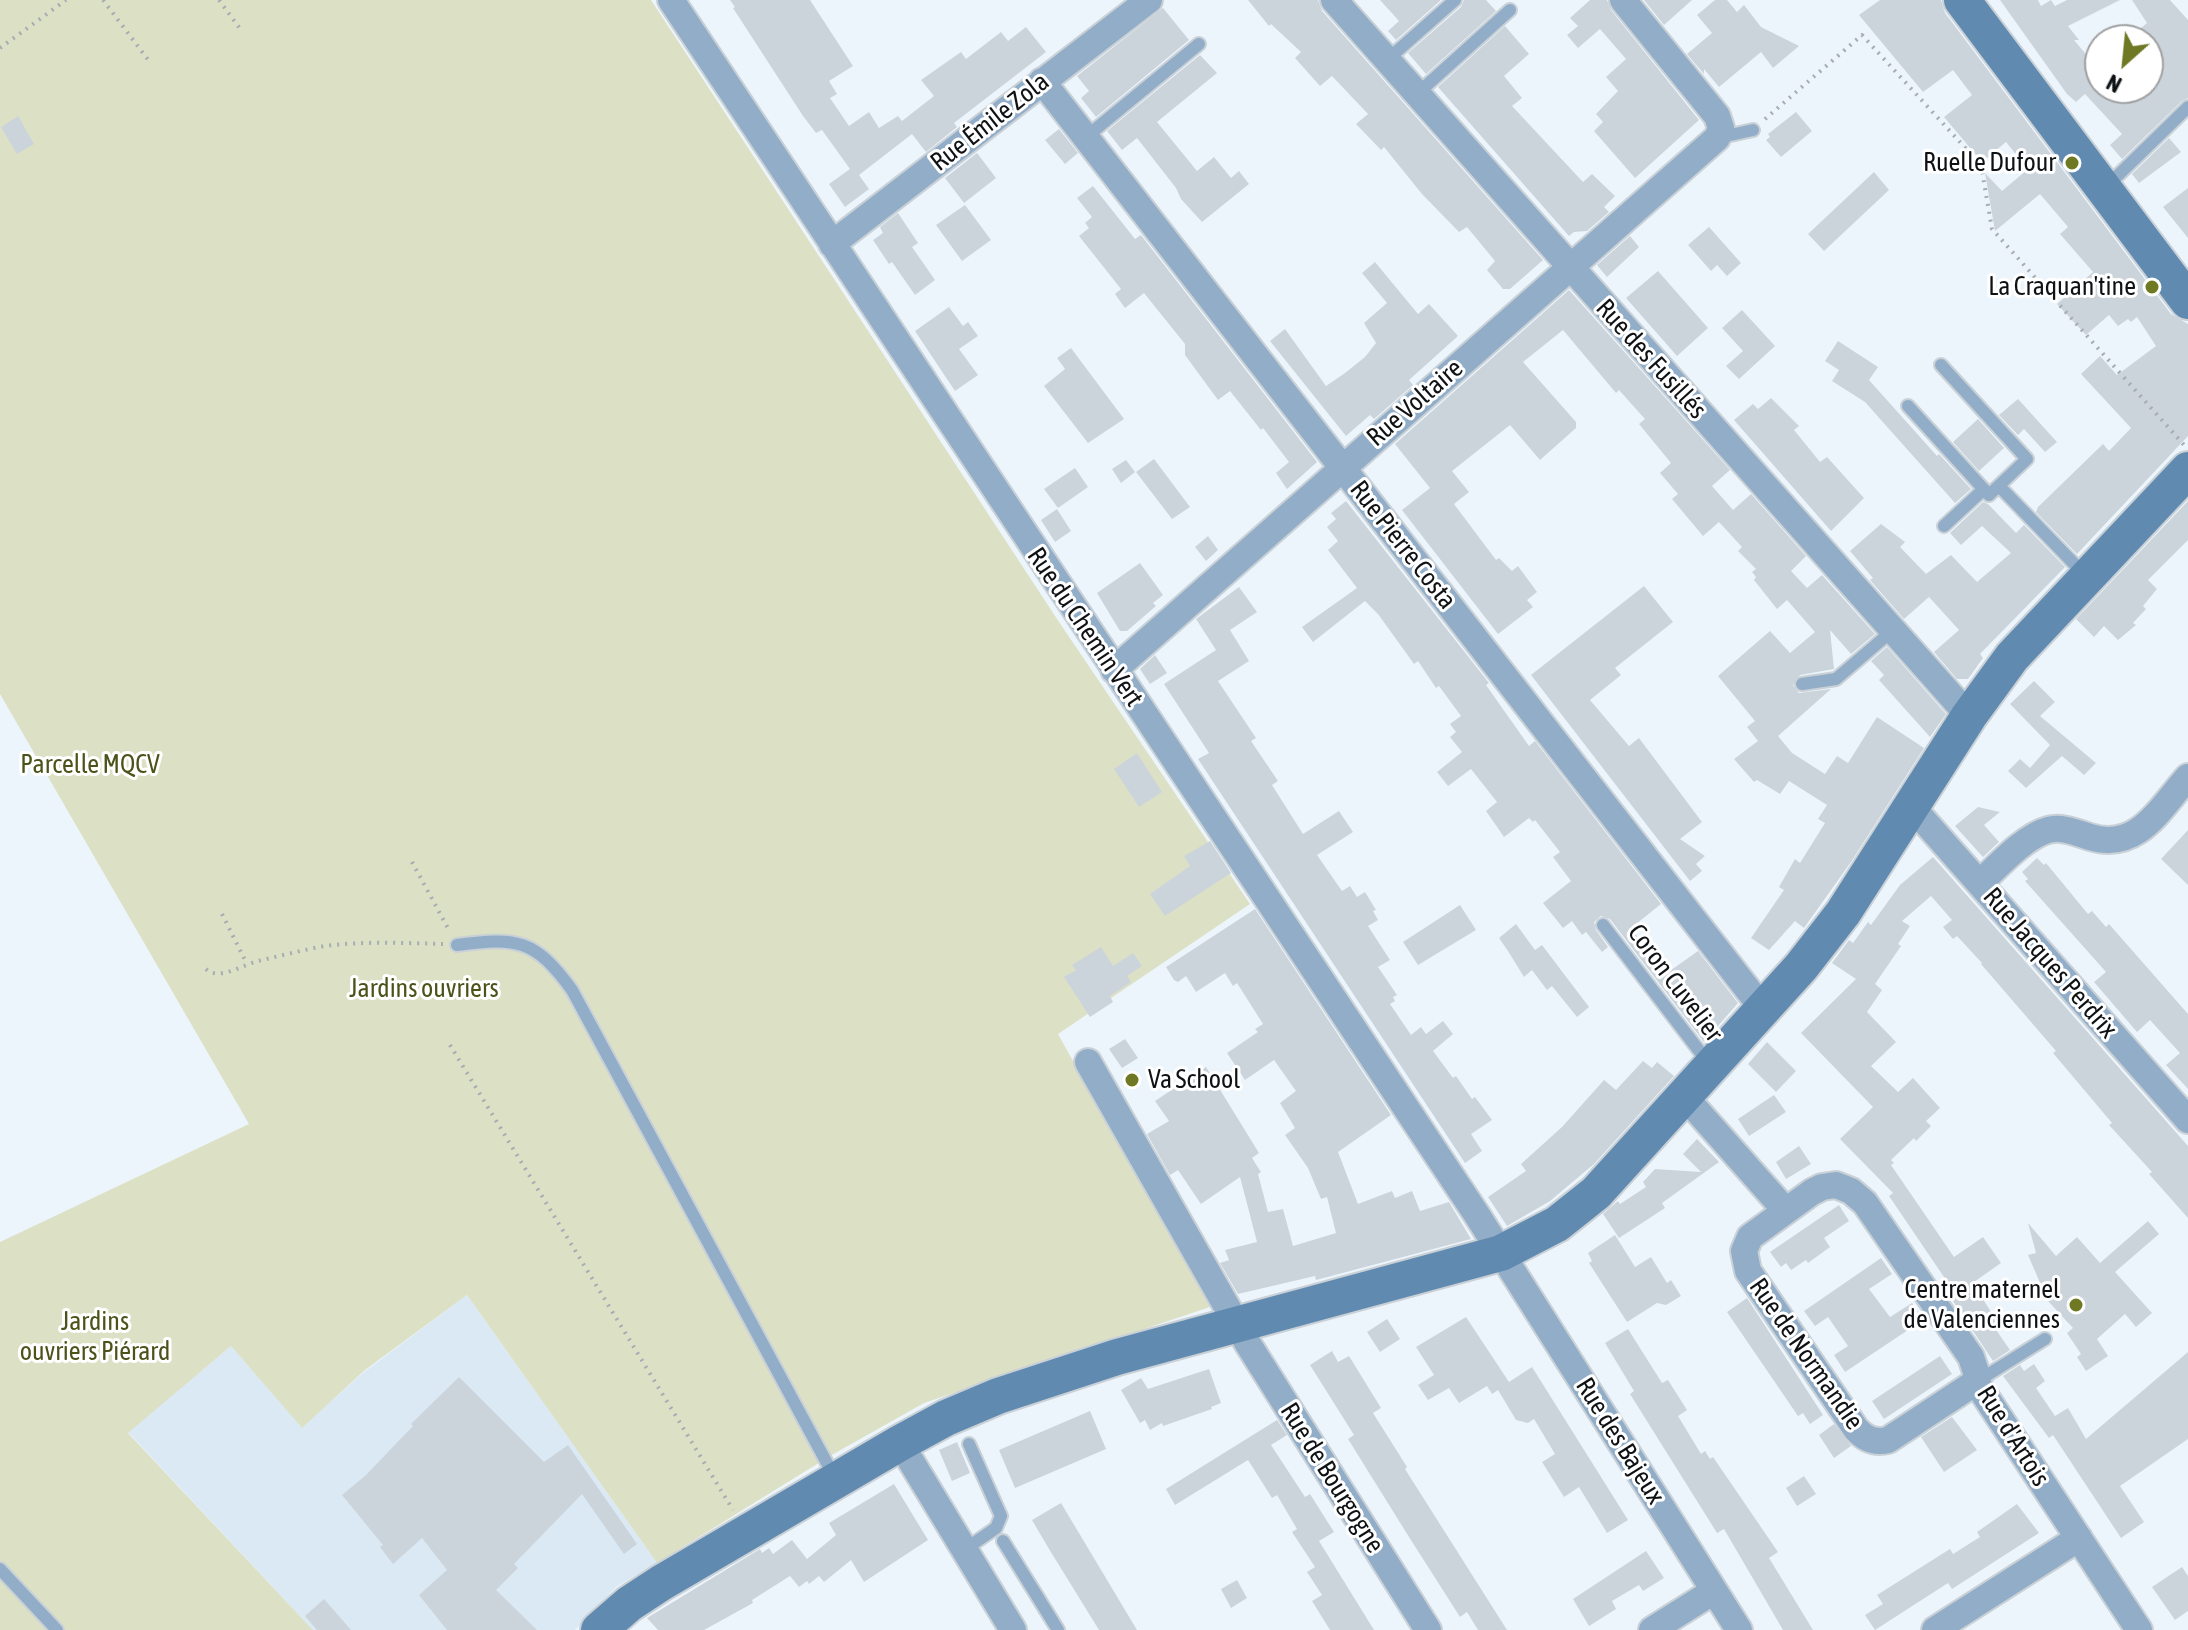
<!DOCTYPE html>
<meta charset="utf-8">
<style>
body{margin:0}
#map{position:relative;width:2188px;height:1630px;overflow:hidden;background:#edf5fc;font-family:"Asap Condensed",sans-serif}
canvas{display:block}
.north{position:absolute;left:2084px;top:24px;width:80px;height:80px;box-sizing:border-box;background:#fff;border:2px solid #9fa0a1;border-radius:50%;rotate:207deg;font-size:22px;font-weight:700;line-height:32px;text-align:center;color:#0f1214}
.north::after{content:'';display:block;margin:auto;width:28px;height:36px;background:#6f7823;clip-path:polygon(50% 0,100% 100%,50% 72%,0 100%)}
</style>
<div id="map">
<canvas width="2188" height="1630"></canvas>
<div class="north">N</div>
</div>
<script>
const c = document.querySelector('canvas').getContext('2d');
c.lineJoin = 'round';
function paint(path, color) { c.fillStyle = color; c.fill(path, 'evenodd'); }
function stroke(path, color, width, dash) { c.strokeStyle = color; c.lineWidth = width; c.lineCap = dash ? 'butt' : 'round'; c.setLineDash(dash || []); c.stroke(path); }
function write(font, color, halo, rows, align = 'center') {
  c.font = font + ' "Asap Condensed",sans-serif'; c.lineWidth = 6; c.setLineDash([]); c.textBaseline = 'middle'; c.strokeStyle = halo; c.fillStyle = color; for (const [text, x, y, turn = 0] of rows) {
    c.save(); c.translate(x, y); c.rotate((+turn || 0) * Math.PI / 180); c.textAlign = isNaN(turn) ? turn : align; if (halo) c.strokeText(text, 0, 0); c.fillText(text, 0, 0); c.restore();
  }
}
paint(new Path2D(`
 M467 1295 657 1563 616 1587 575 1630H313L128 1432 231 1346 302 1427 364 1372Z`), '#dbe9f5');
paint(new Path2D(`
 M0 0H651L1059 622 1250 904 1058 1034 1210 1307 924 1403 830 1456 657 1563 467 1295 365 1370 302 1428 231 1346 128 1433 313 1630H0V1242L249 1124 0 694Z`), '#dce1c6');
paint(new Path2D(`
 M730 0H810L853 66 829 81 837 94 830 98 849 126 869 112 879 128 898 116 902 121 934 96 921 80 961 52 966 59 1001 32 1008 41 1026 27 1046 52 954 123 957 127 926 152 912 134 859 175 869 189 845 207 829 184 850 169 822 130 816 133 803 116 733 8 735 7Z
 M1248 0H1318L1322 11 1543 260 1510 289H1503L1487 270 1495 261 1467 227 1459 232 1422 194 1384 147 1381 150 1356 124 1368 114 1332 76 1320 86 1295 58 1301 52 1271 24 1269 26Z
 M1380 0H1441L1396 40 1388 31 1399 21Z
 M1464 0H1486L1496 11 1426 74 1408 53 1461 7Z
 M1590 0H1607L1611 10 1699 120 1635 178 1594 131 1603 122 1596 114 1618 91 1606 77 1626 59 1600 29 1578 48 1567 35 1578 26 1570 18Z
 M1644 0H1692L1664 25Z
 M1715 0H1727L1737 12 1744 5 1761 27 1799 46 1773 68 1761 52 1719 87 1704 69V74L1687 54 1712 33 1697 15Z
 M1880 0H1941L1945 13 2171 314 2188 324V436L2077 554 2036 512 2038 507 2103 444 2109 451 2131 428 2081 374 2100 356 2117 375 2156 346 2137 317 2131 322 2128 319 2118 326 2109 315 2086 335 2057 304 2093 272 2060 234 2068 227 2040 194 1995 231 1985 173 2002 191 2028 169 2006 142 1982 162 1944 117 1972 95 1953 70 1923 92 1859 15Z
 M2000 0H2038L2041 6 2051 0 2055 6 2067 0H2120L2068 26 2079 40H2074L2100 71V88H2148V44L2152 40H2127L2147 23 2132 0H2170L2188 20V98L2182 101 2122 159 2110 145 2122 134 2085 94 2076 102 2067 94Z
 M1163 8 1189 40 1096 117 1081 98 1089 91 1077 76Z
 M1505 26 1529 54 1504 76 1522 98 1512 106 1583 182 1592 174 1615 196 1604 207 1609 212 1587 231 1574 232 1569 236 1438 87Z
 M1200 55 1217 73 1157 122 1197 171 1214 157 1231 178 1239 171 1249 184 1202 222 1181 199 1176 188 1137 138 1122 150 1107 131Z
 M1796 112 1812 131 1781 157 1766 140 1770 137 1768 134Z
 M18 116 34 144 17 154 1 127Z
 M1059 129 1078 153 1065 164 1045 140Z
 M2169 138 2181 152 2139 183 2132 174Z
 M977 153 996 178 964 203 945 178Z
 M1874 172 1889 190 1824 251 1808 234Z
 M1093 186 1135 239 1141 235 1317 462 1287 489 1276 473 1289 462 1263 428 1261 430 1230 391 1218 400 1185 355V344L1144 293 1125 308 1115 294 1121 289 1079 236 1089 228 1085 223 1092 217 1077 198Z
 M2188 188V238L2163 207Z
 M965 205 991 240 962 261 936 225Z
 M898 213 918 243 912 247 935 280 915 295 892 262 889 264 873 240 883 233 880 227Z
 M1709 227 1741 263 1727 276 1717 265 1711 271 1688 245Z
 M1630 236 1639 247 1607 277 1597 265Z
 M1375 262 1418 314 1429 304 1458 336 1409 380 1413 385 1374 419 1370 415 1346 436 1270 341 1285 329 1326 386 1345 373 1365 357 1376 343 1364 323 1387 303 1362 273Z
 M1658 271 1708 328 1677 356 1626 298Z
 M1569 290 1730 470 1712 486 1733 510 1751 494 1806 556 1791 571 1807 588 1822 575 1875 634 1851 654 1830 630 1834 669 1800 675 1793 685 1799 693 1831 689 1778 736 1792 753 1825 774 1837 756 1848 763 1877 717 1924 748 1851 862 1804 928 1795 921 1769 950 1751 938 1784 890 1779 887 1795 859 1800 863 1825 823 1818 819 1827 805 1789 781 1780 794 1757 780 1754 782 1734 759 1758 741 1747 727 1755 721 1718 676 1770 631 1790 653 1815 632 1787 600 1777 609 1754 580 1756 577 1752 572 1756 569 1738 551 1742 547 1719 522 1703 536 1672 499 1678 494 1660 473 1671 463 1639 424 1645 419 1619 390 1616 393 1563 330 1523 362 1576 422V428L1540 460 1510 425 1452 471 1469 492 1454 504 1496 560 1499 558 1512 571 1518 566 1537 592 1527 600 1533 607 1498 634 1402 510 1430 488 1395 444Z
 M949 307 963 326 968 322 978 336 959 349 978 375 955 391 915 331Z
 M1742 310 1775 346 1739 379 1726 366 1743 351 1722 328Z
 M1838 341 1878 367 1869 380 1937 456 1939 454 1971 489 1955 503 1865 402 1832 381 1839 370 1825 361Z
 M1071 348 1124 419 1088 443 1044 386 1065 369 1057 358Z
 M1771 398 1799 426 1794 430 1820 462 1827 457 1864 498 1831 531 1734 420 1753 404 1758 409Z
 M2018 399 2057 442 2045 452 2024 429 2018 435 1999 415Z
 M1978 419 2004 448 1979 471 1953 442Z
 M1154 459 1190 507 1172 519 1136 472Z
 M1126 460 1135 472 1121 483 1112 469Z
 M1075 468 1088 487 1058 508 1044 489Z
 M1346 501 1489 683 1486 685 1529 746 1535 741 1661 904 1631 928 1663 972 1667 973 1698 951 1738 1003 1704 1042 1610 919 1601 916 1594 922 1596 930 1608 947 1602 952 1586 932 1582 935 1572 921 1563 928 1543 903 1571 881 1553 857 1560 852 1535 820 1533 822 1529 818 1504 837 1486 811 1497 802 1471 769 1448 786 1437 772 1462 752 1450 737 1456 732 1450 724 1461 716 1439 686 1436 688 1418 661 1414 664 1378 614 1365 601 1313 642 1302 627 1357 588 1328 550 1338 541 1327 527 1336 519 1331 513Z
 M2188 501V540L2148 580 2157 589 2143 606 2146 609 2133 623 2136 625 2118 640 2104 626 2094 637 2076 619Z
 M1983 502 1988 504 2016 533 2024 525 2065 567 1980 654 1983 658 1968 679H1957L1934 652 1959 630 1929 597 1904 619 1870 580 1873 578 1850 551 1881 524 1905 542 1900 547 1926 574 1951 555 1977 582 2011 553 1982 526 1961 545 1950 533Z
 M1057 509 1071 531 1055 542 1041 520Z
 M1208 536 1218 550 1206 561 1195 547Z
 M1140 563 1163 595 1153 603 1156 606 1127 631H1120L1097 593Z
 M1644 586 1673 622 1615 668 1621 675 1590 700 1629 746 1639 738 1702 822 1680 839 1705 856 1696 864 1702 871 1690 881 1531 675Z
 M1239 587 1257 612 1230 630 1249 661 1218 681 1256 738 1251 741 1278 781 1272 785 1303 834 1339 811 1353 832 1317 855 1342 891 1350 886 1357 897 1365 892 1376 910 1373 911 1378 920 1368 926 1390 960 1378 967 1397 995 1393 997 1395 1001 1390 1004 1411 1035 1421 1027 1426 1034 1443 1021 1453 1034 1433 1051 1453 1078 1456 1076 1472 1099 1475 1097 1492 1120 1471 1134 1482 1151 1465 1163 1198 759 1209 753 1164 684 1216 650 1196 619Z
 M1887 647 1946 714 1930 737 1879 680 1884 675 1871 661Z
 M1155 655 1167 673 1150 684 1140 669Z
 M2034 681 2055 702 2040 716 2096 763 2084 775 2062 756 2026 788 2008 771 2020 759 2030 768 2050 745 2010 704Z
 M1137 753 1162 792 1139 807 1114 769Z
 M1978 807 2000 812 1984 825 1999 842 1983 857 1955 826Z
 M2188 830V885L2161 859Z
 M1210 841 1231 873 1165 916 1150 894 1190 866 1184 856Z
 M1933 857 2188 1146V1218L2149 1174 2152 1172 2109 1125 2112 1123 2053 1053 2056 1051 1981 964 1982 963 1957 936 1953 939 1943 927 1952 920 1931 896 1902 921 1910 926 1898 944 1901 946 1875 984 1882 990 1867 1012 1896 1042 1871 1066 1898 1092 1913 1078 1940 1108 1926 1121 1931 1126 1916 1141 1914 1138 1891 1160 1894 1163 1891 1165 1954 1257 1983 1237 2001 1263 1974 1282 1975 1287 1997 1321 1992 1324 2010 1350 1993 1361 1945 1289 1950 1286 1889 1196 1893 1193 1840 1139 1873 1107 1801 1033 1856 979 1832 963 1849 940 1853 943 1868 922 1871 925 1900 885Z
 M2037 858 2044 865 2046 863 2088 914 2092 911 2106 927 2109 924 2188 1014V1089L2166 1065 2180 1053 2150 1020 2137 1032 2094 982 2106 972 2025 881 2028 879 2022 872Z
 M1460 905 1476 930 1418 965 1403 942Z
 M1255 909 1391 1115 1338 1152 1358 1204 1392 1191 1395 1198 1412 1191 1420 1211 1449 1202 1471 1239 1316 1280 1315 1276 1238 1294 1220 1263 1229 1260 1225 1250 1257 1242 1240 1177 1201 1204 1178 1170 1170 1175 1147 1134 1169 1121 1155 1101 1206 1067 1259 1153 1252 1158 1261 1172 1258 1174 1268 1212 1283 1209 1293 1246 1336 1233 1327 1197 1321 1199 1308 1168 1285 1135 1295 1128 1280 1103 1296 1091 1274 1060 1245 1080 1227 1053 1258 1032 1255 1029 1263 1024 1237 983 1233 986 1225 973 1196 992 1186 976 1178 982 1174 980 1166 967Z
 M1516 924 1535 950 1542 945 1589 1007 1577 1017 1552 986 1547 990 1532 970 1524 977 1508 951 1499 938Z
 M1101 947 1113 966 1133 953 1142 966 1127 976 1131 982 1110 996 1113 1002 1090 1017 1064 977 1076 970 1072 965Z
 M1125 1039 1138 1058 1122 1068 1109 1049Z
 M1767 1042 1796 1071 1776 1092 1748 1064Z
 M1643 1061 1652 1068 1657 1062 1674 1076 1594 1164 1550 1201 1507 1226 1488 1197 1526 1171 1521 1164 1562 1127 1604 1080 1616 1090Z
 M1774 1095 1786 1112 1749 1136 1738 1119Z
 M1697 1139 1719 1162 1662 1203 1665 1208 1619 1238 1603 1214 1618 1201 1620 1204 1646 1187 1643 1182 1655 1169 1701 1172 1683 1154Z
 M1799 1146 1811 1164 1786 1179 1776 1162Z
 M1839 1205 1849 1221 1824 1238 1830 1247 1808 1263 1806 1260 1791 1270 1786 1263 1781 1267 1770 1252Z
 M2148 1221 2159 1234 2115 1272 2152 1313 2136 1327 2125 1314 2097 1339 2108 1356 2086 1371 2077 1357 2081 1354 2067 1333 2073 1328 2036 1288 2041 1285 2028 1255 2036 1253 2028 1223 2056 1256 2077 1237 2100 1263Z
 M1615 1235 1635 1267 1651 1257 1667 1283 1671 1280 1681 1296 1666 1305 1657 1303 1627 1322 1589 1263 1592 1261 1588 1253Z
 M1881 1258 1892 1274 1869 1289 1890 1317 1912 1303 1923 1320 1845 1372 1834 1355 1848 1346 1828 1317 1815 1326 1804 1311Z
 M1747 1298 1823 1415 1810 1424 1803 1413 1798 1416 1727 1312Z
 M1466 1317 1509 1382 1532 1367 1628 1520 1607 1533 1579 1487 1564 1497 1542 1462 1555 1454 1534 1419 1528 1423 1516 1420 1498 1390 1492 1394 1487 1386 1459 1403 1449 1388 1428 1400 1418 1385 1434 1375 1416 1347Z
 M1387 1319 1400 1339 1380 1352 1367 1332Z
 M1628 1329 1662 1383 1668 1380 1687 1410 1678 1416 1701 1454 1705 1451 1710 1459 1713 1457 1778 1552 1769 1558 1813 1630H1783L1724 1529 1717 1533 1630 1394 1634 1391 1605 1343Z
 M1332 1351 1338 1362 1349 1356 1381 1408 1373 1413 1407 1467 1405 1469 1507 1630H1478L1467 1612 1460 1617 1409 1537 1348 1439 1354 1435 1310 1365Z
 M2188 1352V1439L2120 1486 2144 1522 2121 1538 2053 1435 2049 1438 2003 1376 2020 1365 2024 1371 2034 1364 2045 1381 2036 1388 2055 1416 2068 1408 2086 1439Z
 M1940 1356 1952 1374 1884 1419 1872 1401Z
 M1209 1369 1221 1403 1211 1407 1212 1409 1163 1426 1162 1423 1150 1430 1145 1420 1140 1423 1121 1390 1141 1378 1148 1389Z
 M459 1377 544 1462 568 1445 637 1544 624 1554 582 1494 514 1564 518 1568 496 1590 537 1630H447L419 1595 447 1570 422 1538 393 1564 380 1547 383 1545 342 1495 366 1475 413 1426 411 1424Z
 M1090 1411 1106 1449 1015 1488 999 1450Z
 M1952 1417 1977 1450 1944 1472 1921 1437Z
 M1277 1420 1287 1435 1271 1445 1305 1497 1310 1494 1334 1532 1319 1541 1374 1630H1330L1312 1601 1322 1595 1307 1572 1315 1567 1292 1532 1297 1529 1277 1495 1272 1498 1248 1460 1175 1505 1166 1489Z
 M1834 1424 1851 1446 1834 1458 1819 1435Z
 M957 1442 970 1473 952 1481 939 1450Z
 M1804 1476 1816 1494 1797 1506 1786 1488Z
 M894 1484 928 1540 864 1582 851 1560 824 1582 819 1576 809 1584 807 1581 799 1587 790 1576 752 1600 753 1603 704 1630H658L647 1618 760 1549 762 1553 769 1548 773 1554 792 1540 807 1559 836 1535 829 1523Z
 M1061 1503 1137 1630H1099L1049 1549 1032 1520Z
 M2017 1504 2039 1533 1952 1589 1948 1583 1875 1630 1865 1615 1883 1604 1877 1595 1950 1549 1953 1554 1980 1537 1977 1532Z
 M1646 1551 1664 1578 1643 1591 1639 1585 1612 1601 1616 1609 1589 1626 1573 1599Z
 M2182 1567 2188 1576V1611L2175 1620 2152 1587Z
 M1237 1580 1247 1598 1231 1608 1221 1589Z
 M324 1599 351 1630H317L305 1616Z`), '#ccd4db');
const lane = new Path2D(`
 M1387 60 1455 0
 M1417 94 1510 10
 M1086 137 1199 44
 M1717 138 1753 130
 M2107 186 2188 107
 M1908 406 1989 495 2027 459 1941 365
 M1999 486 2084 574
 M1944 526 1984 489
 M1802 684 1836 679 1892 631
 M1603 925 1710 1065
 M457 945C517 937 535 939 572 990L835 1478
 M1976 1382 2045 1339
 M1003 1541 1058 1630
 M964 1550 996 1528 1001 1516 969 1444
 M0 1569 57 1630`);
const street = new Path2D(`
 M671 0 1477 1215 1739 1630
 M1334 0 1969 716
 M1042 81 1763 1009
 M832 244 1149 0
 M1114 670 1717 138 1721 128 1717 116 1623 0
 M1912 807 2188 1120
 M1980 883C1997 867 2025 836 2048 830 2062 826 2077 833 2090 837 2138 852 2160 808 2188 777
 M1088 1062 1248 1344 1428 1630
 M1685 1097 1785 1210
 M1976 1382 1888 1440C1875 1443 1865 1439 1856 1429L1748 1271 1744 1251 1750 1237 1812 1192 1822 1187 1836 1185 1851 1191 1865 1203 1971 1357 1976 1372V1382L2139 1630
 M900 1443 1013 1630
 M1652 1630 1714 1591
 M1935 1630 2079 1538`);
const secondary = new Path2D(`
 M1962 0 2188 301
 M599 1630 629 1604 661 1583 900 1443 946 1418 998 1396 1117 1357 1501 1253 1557 1224 1596 1193 1801 967 1843 913 1969 716 2012 657 2188 470`);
stroke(lane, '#c9d1d7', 16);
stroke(street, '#c9d1d7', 30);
stroke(secondary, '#c9d1d7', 40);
stroke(new Path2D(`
 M103 0 149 61
 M219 0 241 30
 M0 48 66 0
 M1765 119 1862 35 1981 165 1992 229 2184 445
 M412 862 450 932
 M222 914 247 964
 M206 969C218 981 243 965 258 961 280 956 302 950 325 946 364 941 404 943 443 944
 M450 1045 733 1510`), '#a6adb2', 4, [2, 6]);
stroke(lane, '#92adc8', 12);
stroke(street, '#92adc8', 26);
stroke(secondary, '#618ab1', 36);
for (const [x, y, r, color] of [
 [2072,163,8,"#6f7823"],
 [2152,287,8,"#6f7823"],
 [1132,1080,8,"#6f7823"],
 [2076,1305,8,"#6f7823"]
]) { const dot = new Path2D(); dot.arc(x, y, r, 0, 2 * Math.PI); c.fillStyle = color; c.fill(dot); stroke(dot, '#fff', 3); }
write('26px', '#0f1214', '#fff', [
 ["Rue Émile Zola",990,122,-38],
 ["Rue des Fusillés",1651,359,48],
 ["Rue Voltaire",1415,403,-41],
 ["Rue Pierre Costa",1403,545,52],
 ["Rue du Chemin Vert",1085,627,56],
 ["Rue Jacques Perdrix",2050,963,49],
 ["Coron Cuvelier",1675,983,53],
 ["Rue de Normandie",1806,1354,55],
 ["Rue d'Artois",2013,1436,58],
 ["Rue des Bajeux",1620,1441,58],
 ["Rue de Bourgogne",1332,1478,58]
]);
write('26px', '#0f1214', '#fff', [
 ["Ruelle Dufour",2056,163],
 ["La Craquan'tine",2136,287],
 ["Va School",1148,1080,"left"],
 ["Centre maternel",2060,1290],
 ["de Valenciennes",2060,1320]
], 'right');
write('26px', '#4c5219', '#fff', [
 ["Parcelle MQCV",90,765],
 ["Jardins ouvriers",424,989],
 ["Jardins",95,1322],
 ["ouvriers Piérard",95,1352]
]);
</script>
